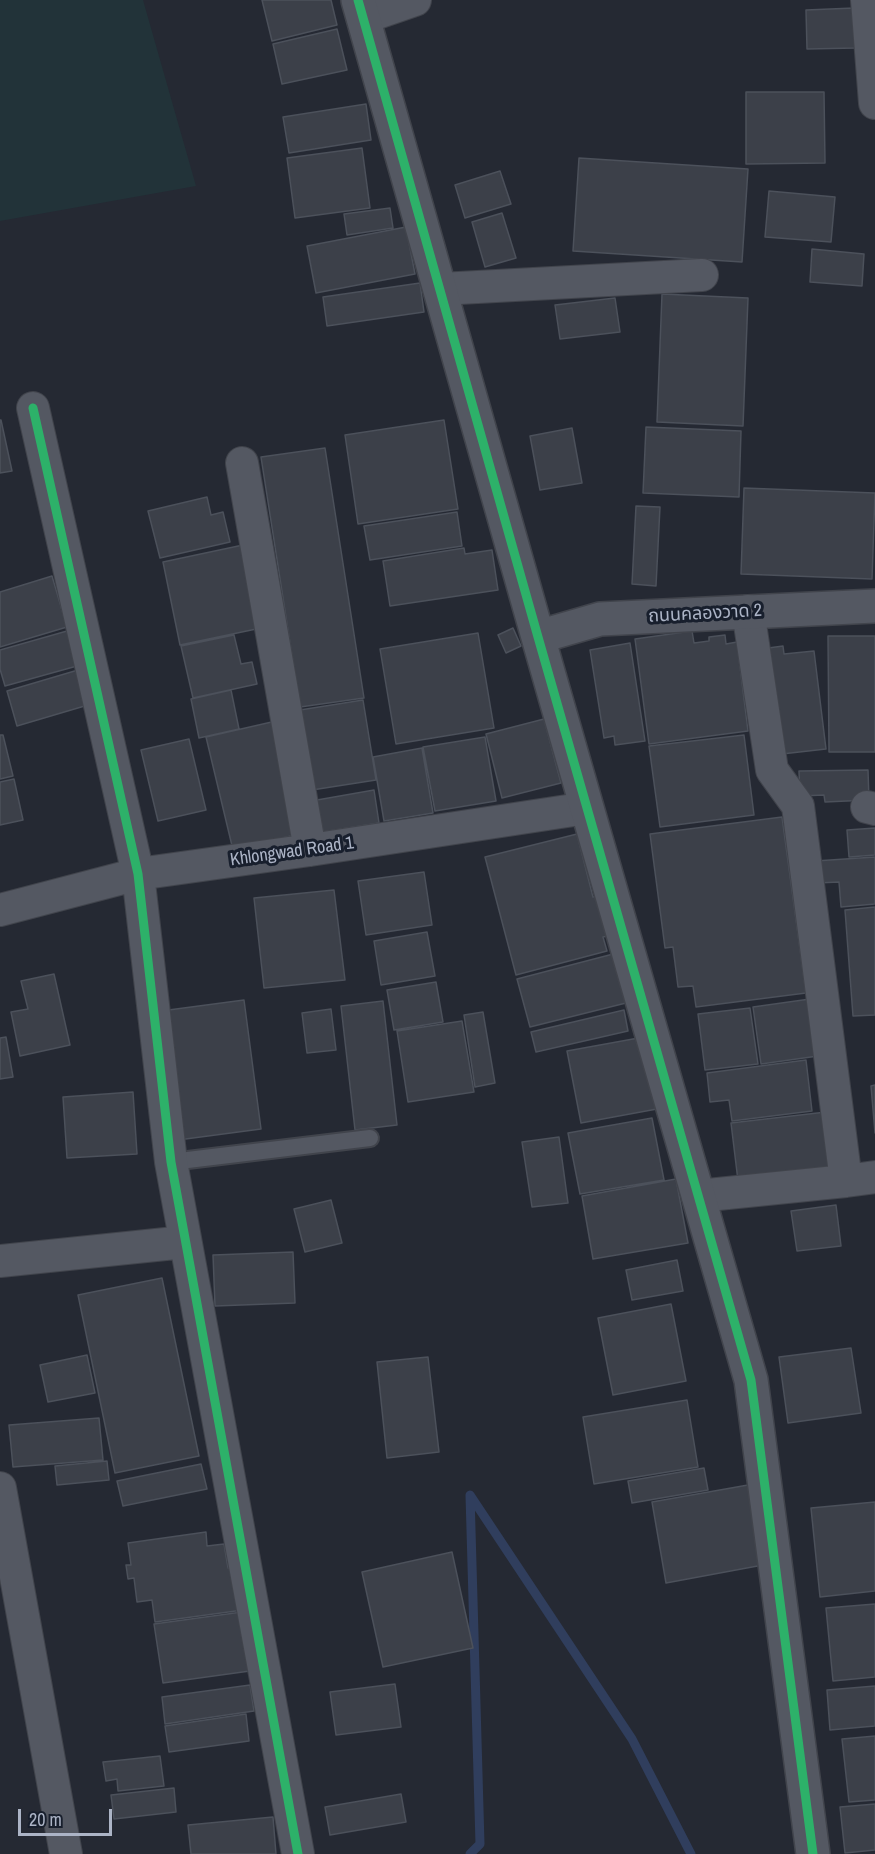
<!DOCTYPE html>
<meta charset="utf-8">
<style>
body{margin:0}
#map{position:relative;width:875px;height:1854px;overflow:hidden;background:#252933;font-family:"Archivo Narrow",sans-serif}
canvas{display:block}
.scale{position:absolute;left:18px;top:1809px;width:94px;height:27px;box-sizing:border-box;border:3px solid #acb4c6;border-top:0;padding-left:8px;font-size:18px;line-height:21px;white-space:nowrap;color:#acb4c6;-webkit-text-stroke:4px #181f2d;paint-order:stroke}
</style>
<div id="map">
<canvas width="875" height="1854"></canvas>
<div class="scale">20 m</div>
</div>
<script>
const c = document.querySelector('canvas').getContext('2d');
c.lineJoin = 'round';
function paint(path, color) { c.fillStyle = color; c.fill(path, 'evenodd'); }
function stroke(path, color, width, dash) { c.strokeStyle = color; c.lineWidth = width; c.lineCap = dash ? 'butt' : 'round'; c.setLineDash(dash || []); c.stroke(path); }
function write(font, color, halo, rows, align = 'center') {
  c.font = font + ' "Archivo Narrow","Noto Sans Thai",sans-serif'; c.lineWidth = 6; c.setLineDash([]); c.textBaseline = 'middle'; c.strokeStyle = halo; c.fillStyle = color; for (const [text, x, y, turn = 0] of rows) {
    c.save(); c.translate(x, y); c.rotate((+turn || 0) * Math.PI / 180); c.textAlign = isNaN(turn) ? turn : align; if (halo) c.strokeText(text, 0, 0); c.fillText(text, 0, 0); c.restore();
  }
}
paint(new Path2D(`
 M0 0H143L196 186 0 221Z`), '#223339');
stroke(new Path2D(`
 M470 1854 480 1844 470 1495 632 1739 691 1854`), '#303e5d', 9);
const building = new Path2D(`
 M262 0H331L337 25 272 41Z
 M854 8 856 48 807 49 806 10Z
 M337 29 347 70 282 84 273 44Z
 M746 92H824L825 163 746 164Z
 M366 104 371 140 289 153 283 117Z
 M362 148 370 208 295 218 287 158Z
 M579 158 748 169 742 262 573 251Z
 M500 171 511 204 465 218 455 185Z
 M769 191 835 197 831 242 765 237Z
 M390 208 393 228 347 235 344 214Z
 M502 213 516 258 485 267 472 222Z
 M406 227 415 274 316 293 307 246Z
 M812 249 864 254 862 286 810 282Z
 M420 283 424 312 327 326 323 297Z
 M662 294 748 298 743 426 657 422Z
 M615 298 620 332 560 339 555 305Z
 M0 420H1L12 471 0 473Z
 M444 420 458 509 358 524 345 435Z
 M646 427 741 431 739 497 643 493Z
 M572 428 582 483 540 490 530 436Z
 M325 448 364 698 300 707 261 457Z
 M744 488 875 493 872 579 741 574Z
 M207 497 211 515 223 512 230 542 160 558 148 511Z
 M636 506 660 507 656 586 632 584Z
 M457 512 462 546 370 560 364 526Z
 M243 545 261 628 180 645 163 562Z
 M464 548 465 554 492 550 498 590 390 606 383 561Z
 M52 576 67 627 0 647V592Z
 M513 628 521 646 506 653 498 635Z
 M67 631 77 666 5 686 0 669V650Z
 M692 631 694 643 709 641V637L725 635 726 644 737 642 748 731 649 744 635 639Z
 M478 633 494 728 396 744 380 649Z
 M234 635 241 664 252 662 257 684 193 698 181 646Z
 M828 636H875V752H829Z
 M630 643 645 741 615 745 614 736 604 738 590 650Z
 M783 646 784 654 814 651 826 749 773 755 761 649Z
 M78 670 88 705 17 726 7 691Z
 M231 690 239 729 199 738 191 699Z
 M363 700 376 780 312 790 300 710Z
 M544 719 561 783 502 798 486 734Z
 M276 721 303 833 233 850 206 737Z
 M0 735H3L13 776 0 779Z
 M744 735 754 815 660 827 649 746Z
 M485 737 496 801 435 811 423 747Z
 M189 739 206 810 158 821 141 750Z
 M422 748 433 813 384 821 373 757Z
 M868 770 869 800 825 802 824 795 800 796 799 771Z
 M14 779 23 820 0 825V782Z
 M374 790 379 823 323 832 317 800Z
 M782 817 806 993 696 1007 693 986 678 987 673 947 665 948 650 834Z
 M875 828V855L849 857 847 830Z
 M577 834 593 897 602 895 613 935 603 937 607 951 516 975 485 857Z
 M875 857V904L841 907 839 882 817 883 815 861Z
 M424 872 432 925 366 935 358 881Z
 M334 890 345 980 264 988 254 898Z
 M875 907V1015L853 1016 845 910Z
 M427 932 435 976 381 985 374 941Z
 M617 953 630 1002 530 1027 517 979Z
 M54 974 70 1045 20 1056 11 1012 28 1009 21 981Z
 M436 982 443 1022 394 1030 387 990Z
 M810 999 818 1056 761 1064 753 1007Z
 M244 1000 261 1129 178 1140 161 1011Z
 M383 1001 397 1125 355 1130 341 1006Z
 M750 1008 758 1064 705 1070 698 1014Z
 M331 1009 336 1050 307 1053 302 1013Z
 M624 1010 628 1031 536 1052 531 1032Z
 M483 1012 495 1083 475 1087 464 1015Z
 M462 1021 474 1092 408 1102 397 1031Z
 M6 1037 13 1077 0 1079V1038Z
 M644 1037 657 1109 581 1123 567 1051Z
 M806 1060 812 1111 732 1121 729 1100 710 1102 707 1073Z
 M875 1085V1133L871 1086Z
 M133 1092 137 1154 67 1158 63 1097Z
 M826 1112 835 1177 739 1189 731 1123Z
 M652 1118 664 1180 580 1194 568 1133Z
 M559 1137 568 1203 532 1207 522 1142Z
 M676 1179 688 1243 593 1259 582 1196Z
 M331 1200 342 1243 305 1252 294 1209Z
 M836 1205 841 1246 797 1251 791 1211Z
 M293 1252 295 1303 215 1306 213 1255Z
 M677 1260 683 1291 632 1300 626 1270Z
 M162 1278 199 1456 115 1473 78 1295Z
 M671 1304 686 1381 613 1395 598 1318Z
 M851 1348 861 1413 788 1423 779 1357Z
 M87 1355 95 1393 48 1402 40 1365Z
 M428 1357 439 1452 387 1458 377 1362Z
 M687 1400 698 1467 594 1484 583 1417Z
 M99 1418 103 1460 13 1467 9 1425Z
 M107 1461 109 1480 57 1485 55 1466Z
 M201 1464 207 1489 123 1506 117 1481Z
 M704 1468 708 1490 632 1503 628 1481Z
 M748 1485 763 1565 666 1583 652 1502Z
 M875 1502V1591L820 1597 811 1508Z
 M206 1532 207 1546 224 1544 228 1568 237 1567 243 1610 155 1622 152 1600 137 1602 134 1578 128 1579 126 1565H131L128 1543Z
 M452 1552 473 1648 383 1667 362 1572Z
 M875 1604V1677L833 1681 826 1608Z
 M242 1612 250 1671 163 1683 154 1624Z
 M395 1684 401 1727 336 1735 330 1692Z
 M250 1685 254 1711 165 1724 162 1697Z
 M875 1686V1726L830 1730 827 1690Z
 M246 1714 249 1741 169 1752 165 1726Z
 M875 1736V1800L849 1802 842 1739Z
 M160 1756 164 1786 118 1791 117 1779 106 1781 103 1762Z
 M174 1788 176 1812 114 1819 111 1795Z
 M401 1794 406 1822 330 1835 325 1807Z
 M875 1804V1850L845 1853 840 1807Z
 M273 1817 276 1854H191L188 1825Z`);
paint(building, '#3c4049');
stroke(building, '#4c515b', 1.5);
const service = new Path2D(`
 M171 1162 370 1138`);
const minor = new Path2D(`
 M867 0 875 103
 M363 18 415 0
 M440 289 702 275
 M33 408 138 874 171 1162 298 1854
 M242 463 310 850
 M748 611 772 770 798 806 846 1181
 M867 807 875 809
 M0 910 138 874 310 850 587 808
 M698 1196 846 1181 875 1177
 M0 1261 185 1242
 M0 1488 66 1854`);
const tertiary = new Path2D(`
 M358 0 538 637 751 1380 813 1854
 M538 637 600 619 875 606`);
stroke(service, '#41444c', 20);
stroke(minor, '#41444c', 34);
stroke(tertiary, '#41444c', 36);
stroke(service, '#545862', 16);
stroke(minor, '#545862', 32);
stroke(tertiary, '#545862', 33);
stroke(new Path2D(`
 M358 0 538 637 751 1380 813 1854
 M33 408 138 874 171 1162 298 1854`), '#2db169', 9);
write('18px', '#acb4c6', '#181f2d', [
 ["ถนนคลองวาด 2",705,614,-3],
 ["Khlongwad Road 1",292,852,-8]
]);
</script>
